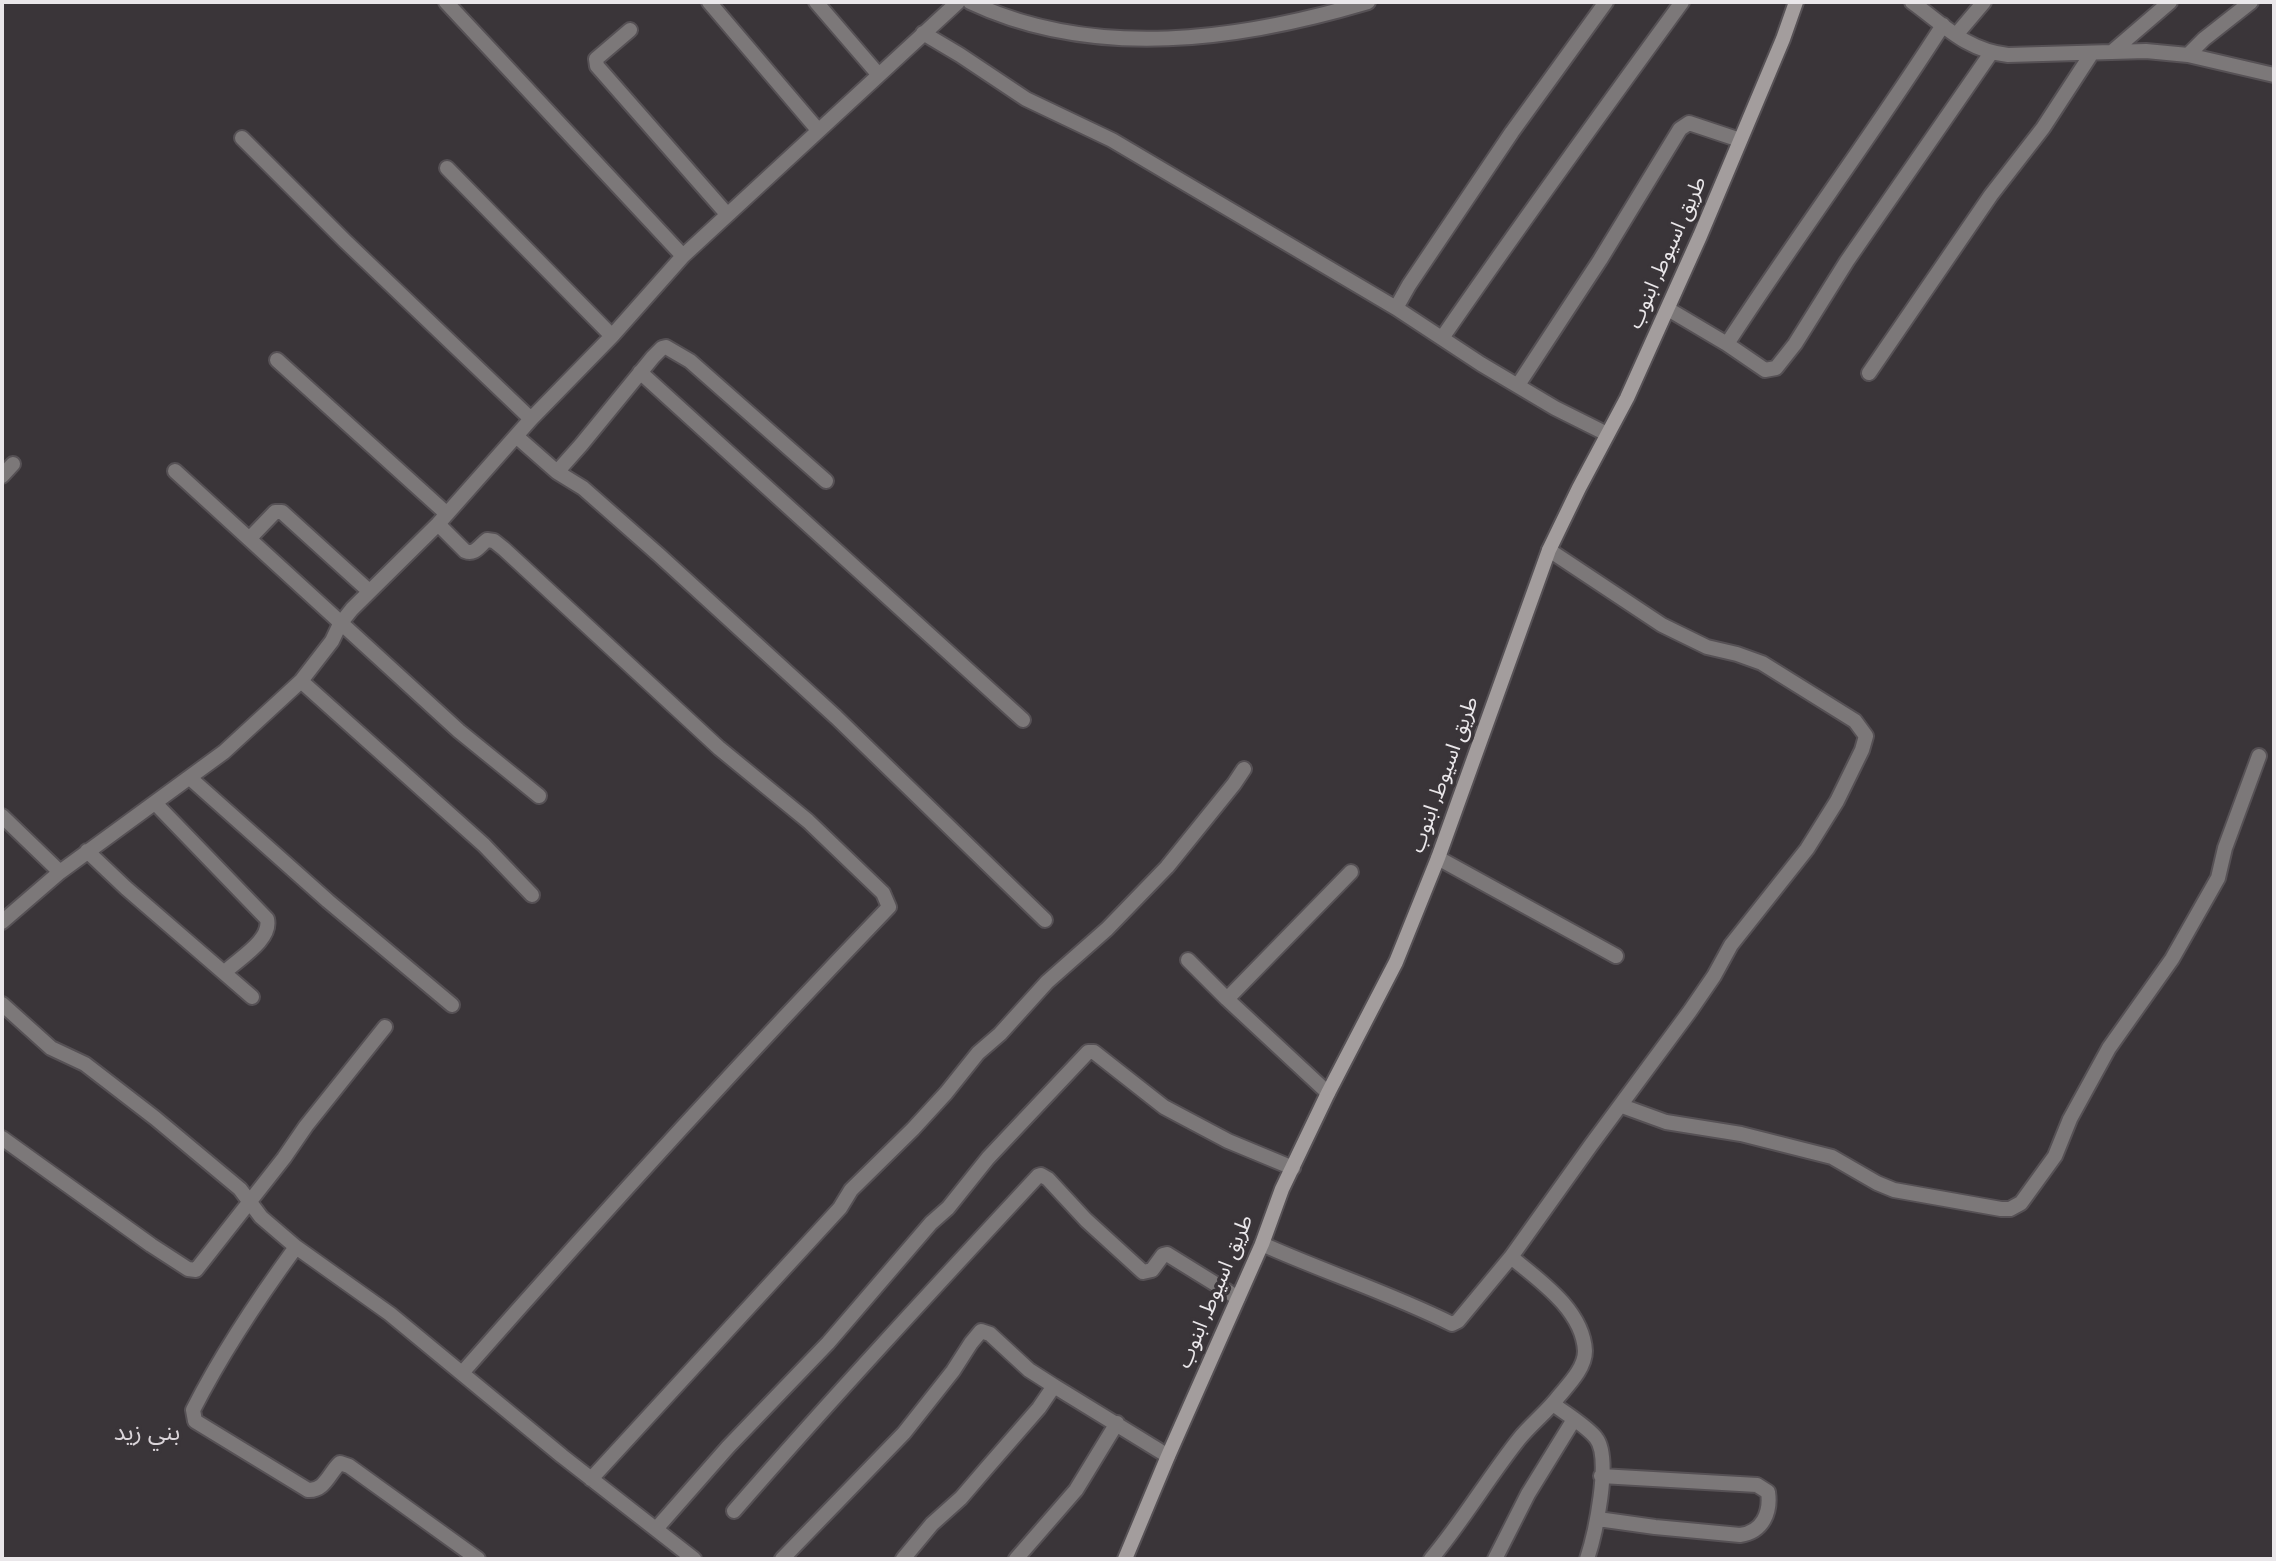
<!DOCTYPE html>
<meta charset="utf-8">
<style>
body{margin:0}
#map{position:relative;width:2276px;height:1561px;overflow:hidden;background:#3a3539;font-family:Roboto,sans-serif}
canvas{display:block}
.frame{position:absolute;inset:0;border:4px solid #eae7ea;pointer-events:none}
</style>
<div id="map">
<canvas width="2276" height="1561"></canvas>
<div class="frame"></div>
</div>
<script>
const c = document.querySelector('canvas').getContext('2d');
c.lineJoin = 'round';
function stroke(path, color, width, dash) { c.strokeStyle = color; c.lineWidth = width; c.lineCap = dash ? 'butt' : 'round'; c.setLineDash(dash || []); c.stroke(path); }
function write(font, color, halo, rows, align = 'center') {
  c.font = font + ' Roboto,"Noto Sans Arabic",sans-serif'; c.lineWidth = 7; c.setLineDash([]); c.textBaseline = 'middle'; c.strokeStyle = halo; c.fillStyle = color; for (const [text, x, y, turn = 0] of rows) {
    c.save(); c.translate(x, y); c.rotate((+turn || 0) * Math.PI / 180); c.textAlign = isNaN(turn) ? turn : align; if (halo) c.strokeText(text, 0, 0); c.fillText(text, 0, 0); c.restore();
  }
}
const street = new Path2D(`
 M446 2 683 256
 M709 2 818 130
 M816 2 878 74
 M970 2C1095 61 1240 40 1368 2
 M1912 2C1944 25 1967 51 2008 55L2146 51 2188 55 2274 75
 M630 30 596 59 597 66 726 213
 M923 33 960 55 1026 99 1112 140 1396 308 1481 364 1555 408 1607 434
 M1956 35 1984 2
 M2113 51 2170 2
 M2188 55 2204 39 2251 2
 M242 138 345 241 531 419
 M447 168 612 336
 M1396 308 1409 285 1512 132 1606 2
 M1668 309 1727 344 1765 370 1776 368 1795 344 1847 261 1991 53
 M1442 338C1520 225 1601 113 1682 2
 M1727 344C1797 236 1874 133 1943 25
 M277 360 447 514
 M640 372C768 488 896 604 1023 720
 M1869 373 1991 195 2043 128 2092 53
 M1518 385 1600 260 1680 129 1689 123 1740 140
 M516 436 557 472 583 488 659 555 836 717 1045 920
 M175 471 459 731 539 796
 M557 472 581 445 653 357 662 348 666 347 690 361 826 481
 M2 476 13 464
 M438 524 465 551C475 555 479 546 487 540L494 541 504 549 719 748 808 821 883 893 889 907C743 1059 601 1215 462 1373
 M250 538 275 512H282L369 591
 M301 681 484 845 532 895
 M190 778 328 901 452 1005
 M155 803 267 919C272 940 238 959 225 972
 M2 816 60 872
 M87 851 126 888 252 997
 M1438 858 1616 956
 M2 922 60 872 224 752 301 681 332 641 340 624 352 609 438 524 531 419 612 336 683 256 958 2
 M1188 960 1227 999 1328 1093
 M1227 999 1351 872
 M2 1004 51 1048 85 1064 155 1118 240 1189 261 1217 296 1247 390 1314 562 1456 694 1559
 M1622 1106 1666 1122 1741 1134 1832 1157 1877 1183 1894 1190 2001 1209H2010L2021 1203 2055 1156 2070 1119 2109 1048 2172 959 2218 878 2225 848 2259 756
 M2 1138 151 1245 188 1269 196 1270 284 1158 306 1126 385 1027
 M1262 1244C1324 1272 1390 1293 1452 1324L1458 1321 1511 1257 1591 1145 1690 1011 1714 976 1731 945 1807 849 1837 801 1862 750 1866 736 1855 721 1762 663 1737 654 1707 647 1662 625 1549 550
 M296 1247C258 1299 222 1353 193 1410L195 1421 308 1490C325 1491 329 1473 340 1463L349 1466 478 1559
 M1553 1404C1565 1413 1588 1427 1596 1438 1612 1458 1595 1535 1587 1559
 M591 1479 840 1208 851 1190 913 1129 946 1093 978 1053 1000 1034 1047 982 1107 929 1167 867 1234 784 1244 769
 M734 1511C833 1397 935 1287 1038 1176L1041 1175 1048 1179 1086 1220 1143 1272 1152 1270 1163 1255 1167 1254 1238 1298
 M1598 1519 1655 1527 1740 1535C1763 1532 1771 1512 1768 1492L1757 1485 1601 1476
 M656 1529 728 1447 828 1343 931 1223 948 1208 988 1158 1088 1052H1094L1164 1107 1228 1141 1293 1168
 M782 1559 904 1433 953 1371 971 1343 981 1331 990 1334 1029 1370 1054 1386
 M903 1559 932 1524 961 1498 985 1470 1039 1408 1054 1386 1168 1456
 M1016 1559 1076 1490 1117 1423
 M1431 1559C1463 1521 1488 1478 1519 1439 1531 1424 1547 1412 1559 1396 1569 1384 1585 1368 1585 1351 1583 1310 1539 1280 1511 1257
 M1495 1559 1528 1494 1573 1421`);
const secondary = new Path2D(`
 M1125 1559 1168 1456 1262 1244 1282 1189 1328 1093 1396 962 1438 858 1549 550 1579 488 1627 398 1700 236 1783 39 1796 2`);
stroke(street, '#565155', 18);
stroke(secondary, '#565155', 18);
stroke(street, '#7c7879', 14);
stroke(secondary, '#a39d9d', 14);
write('21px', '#eae7ea', '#3a3539', [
 ["طريق اسيوط, ابنوب",1668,253,-66],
 ["طريق اسيوط, ابنوب",1445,775,-70],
 ["طريق اسيوط, ابنوب",1216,1292,-67]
]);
write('24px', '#dbd5da', '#3a3539', [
 ["بني زيد",147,1434]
]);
</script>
